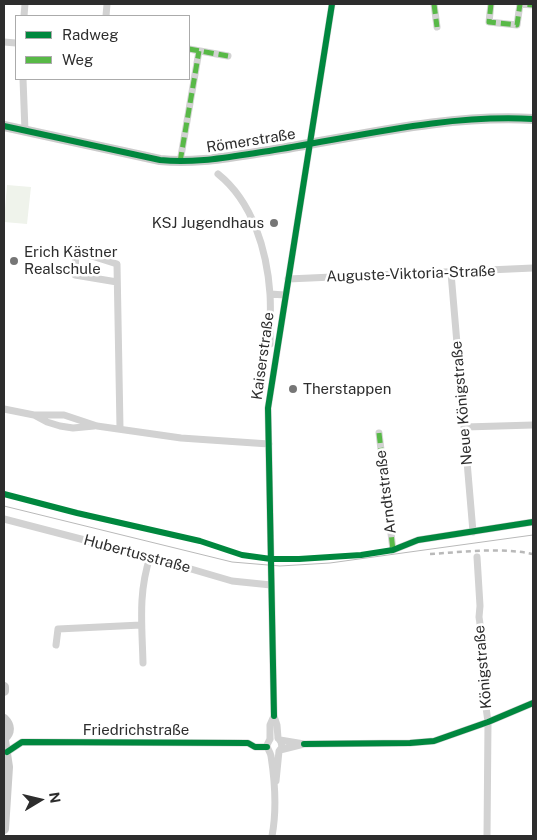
<!DOCTYPE html>
<meta charset="utf-8">
<style>
body{margin:0}
#map{position:relative;width:537px;height:840px;overflow:hidden;background:#fff;font-family:"Public Sans",sans-serif}
canvas{display:block}
.frame{position:absolute;inset:0;border:5px solid #2d2d2d;pointer-events:none}
.legend{position:absolute;left:15px;top:15px;width:175px;height:65px;box-sizing:border-box;background:#fff;border:1px solid #ababab;margin:0;padding:6px 9px;list-style:none;font-size:15px;color:#2d2d2d}
.legend li{display:flex;align-items:center;gap:10px;height:25px}
.legend b{width:25px;border:1px solid #ababab}
.north{position:absolute;left:15px;top:775px;width:50px;height:50px;-webkit-text-stroke:4px #fff;paint-order:stroke;rotate:81deg;font-size:14px;font-weight:700;line-height:20px;text-align:center;color:#2d2d2d}
.north::after{content:'';display:block;margin:auto;width:18px;height:22px;background:#2d2d2d;clip-path:polygon(50% 0,100% 100%,50% 72%,0 100%)}
</style>
<div id="map">
<canvas width="537" height="840"></canvas>
<div class="frame"></div>
<ul class="legend">
<li><b style="height:6px;background:#00873e"></b>Radweg</li>
<li><b style="height:6px;background:#58b947"></b>Weg</li>
</ul>
<div class="north">N</div>
</div>
<script>
const c = document.querySelector('canvas').getContext('2d');
c.lineJoin = 'round';
function paint(path, color) { c.fillStyle = color; c.fill(path, 'evenodd'); }
function stroke(path, color, width, dash) { c.strokeStyle = color; c.lineWidth = width; c.lineCap = dash ? 'butt' : 'round'; c.setLineDash(dash || []); c.stroke(path); }
function write(font, color, halo, rows, align = 'center') {
  c.font = font + ' "Public Sans",sans-serif'; c.lineWidth = 5; c.setLineDash([]); c.textBaseline = 'middle'; c.strokeStyle = halo; c.fillStyle = color; for (const [text, x, y, turn = 0] of rows) {
    c.save(); c.translate(x, y); c.rotate((+turn || 0) * Math.PI / 180); c.textAlign = isNaN(turn) ? turn : align; if (halo) c.strokeText(text, 0, 0); c.fillText(text, 0, 0); c.restore();
  }
}
paint(new Path2D(`
 M7 185 31 187 27 224 4 222Z`), '#eff3eb');
stroke(new Path2D(`
 M434 4 437 27
 M491 4 489 22 517 25 520 4 533 5
 M24 16 25 4
 M106 16 107 4
 M4 42 16 43
 M189 49 228 56
 M23 79 25 131
 M180 162 199 51
 M218 174C253 202 267 251 270 294 271 310 270 327 270 344
 M451 273 473 532
 M288 279 533 268
 M117 282 75 275 76 251 117 264 120 428
 M270 294 285 295
 M4 409 34 415 47 422 60 426 73 428 94 426
 M34 415H64L97 426 181 438 269 444
 M465 427 533 425
 M379 433 393 550 418 540 533 522
 M4 519 150 557 232 581 271 585
 M477 557 480 606 479 617 483 645 485 671 483 685 488 722 487 836
 M56 645 58 629 141 625
 M143 663C142 625 138 593 150 557
 M278 738 277 725 274 716 268 408 332 4
 M270 739 267 745C267 749 270 751 271 756 275 782 277 810 272 836
 M270 739V725L274 716
 M280 740 304 744 410 743 434 741 488 722 533 703
 M280 750 304 744
 M7 752 22 742 248 743 255 747H267
 M276 781 279 751 282 747 281 742 278 738`), '#d2d2d2', 7);
stroke(new Path2D(`
 M4 126 160 160C197 164 233 156 269 151 356 137 445 114 533 119
 M4 687V691
 M4 719C10 725 11 732 4 738
 M4 740 8 767 4 829`), '#cbcbcb', 10);
stroke(new Path2D(`
 M4 506 232 562 280 566 330 563 533 535`), '#b9b9b9', 1);
stroke(new Path2D(`
 M430 554C464 552 499 547 533 554`), '#b9b9b9', 2.5, [5, 4]);
stroke(new Path2D(`
 M434 4 437 27
 M491 4 489 22 517 25 520 4 533 5
 M189 49 228 56
 M180 162 199 51
 M379 433 393 550`), '#58b947', 5, [10, 5]);
stroke(new Path2D(`
 M4 126 160 160C197 164 233 156 269 151 356 137 445 114 533 119
 M4 494 77 513 200 541 242 555 271 559H299L361 555 393 550 418 540 533 522
 M274 716 268 408 332 4
 M304 744 410 743 434 741 488 722 533 703
 M7 752 22 742 248 743 255 747H267`), '#00873e', 6);
for (const [x, y, r, color] of [
 [274,223,5,"#767676"],
 [14,261,5,"#767676"],
 [293,389,5,"#767676"]
]) { const dot = new Path2D(); dot.arc(x, y, r, 0, 2 * Math.PI); c.fillStyle = color; c.fill(dot); stroke(dot, '#fff', 2); }
write('15px', '#2d2d2d', '#fff', [
 ["Römerstraße",251,141,-9],
 ["Auguste-Viktoria-Straße",411,274,-2],
 ["Kaiserstraße",263,356,-82],
 ["Neue Königstraße",462,403,-95],
 ["Arndtstraße",386,492,-97],
 ["Hubertusstraße",137,554,15],
 ["Königstraße",483,667,-95],
 ["Friedrichstraße",136,730]
]);
write('15px', '#2d2d2d', '#fff', [
 ["KSJ Jugendhaus",264,223,"right"],
 ["Erich Kästner",24,252],
 ["Realschule",24,269],
 ["Therstappen",303,389]
], 'left');
</script>
